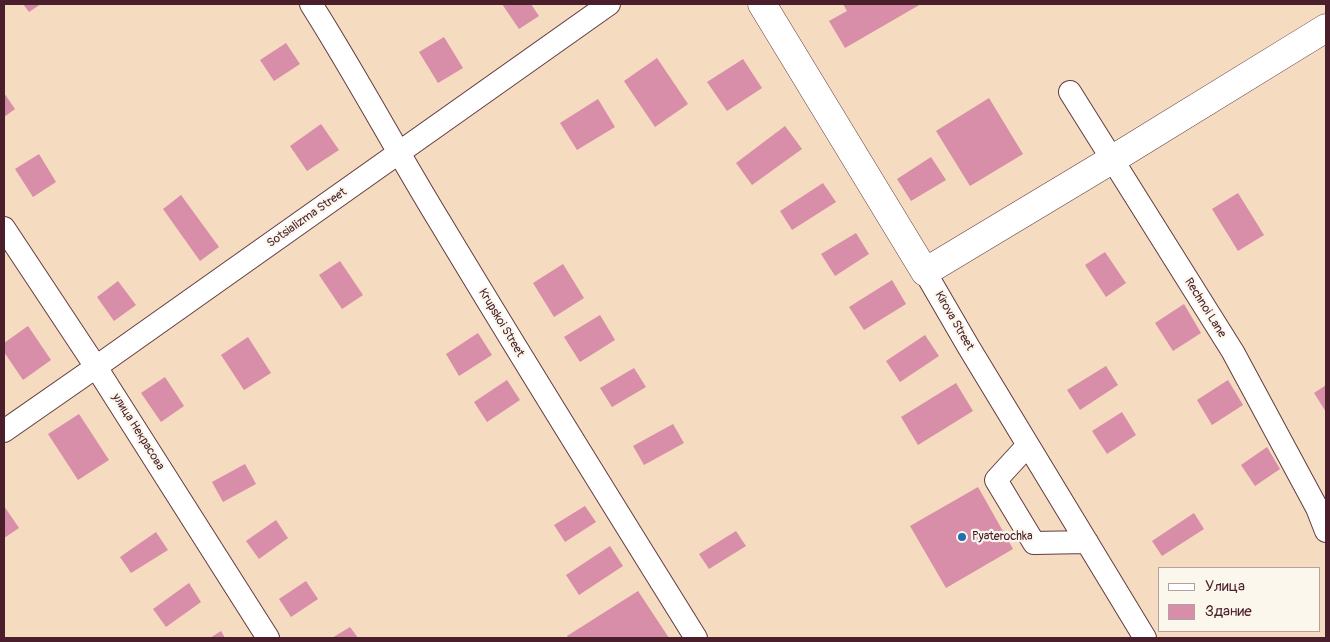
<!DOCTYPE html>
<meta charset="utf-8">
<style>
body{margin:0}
#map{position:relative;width:1330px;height:642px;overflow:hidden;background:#f5dbbf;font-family:Pangolin,sans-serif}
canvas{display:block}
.frame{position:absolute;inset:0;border:5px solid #4a1f2b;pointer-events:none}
.legend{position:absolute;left:1158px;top:567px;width:162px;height:65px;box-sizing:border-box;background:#fbf7ec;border:1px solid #b4a19f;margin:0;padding:6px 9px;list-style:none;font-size:15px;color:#4a1f2b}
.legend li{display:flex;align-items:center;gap:10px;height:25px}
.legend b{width:25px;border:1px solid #b4a19f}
</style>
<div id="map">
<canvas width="1330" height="642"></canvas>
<div class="frame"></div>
<ul class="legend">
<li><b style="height:6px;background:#fff"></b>Улица</li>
<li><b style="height:14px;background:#d88da9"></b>Здание</li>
</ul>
</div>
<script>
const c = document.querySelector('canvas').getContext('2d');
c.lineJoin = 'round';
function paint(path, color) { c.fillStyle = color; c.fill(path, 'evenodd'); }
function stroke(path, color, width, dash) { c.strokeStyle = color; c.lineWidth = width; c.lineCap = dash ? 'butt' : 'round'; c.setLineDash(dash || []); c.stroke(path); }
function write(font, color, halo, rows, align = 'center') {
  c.font = font + ' Pangolin,sans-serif'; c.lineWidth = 4.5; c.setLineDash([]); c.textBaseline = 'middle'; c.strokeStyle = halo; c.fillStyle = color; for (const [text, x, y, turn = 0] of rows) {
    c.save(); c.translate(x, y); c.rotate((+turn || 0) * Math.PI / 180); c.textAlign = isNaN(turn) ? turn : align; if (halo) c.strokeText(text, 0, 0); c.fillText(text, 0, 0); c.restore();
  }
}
paint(new Path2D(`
 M23 4H41L29 12Z
 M502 4H531L539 16 519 29Z
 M843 4H921L845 48 829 21 847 11Z
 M444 37 463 68 438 83 419 52Z
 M286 43 300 64 274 81 260 60Z
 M657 58 688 104 655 127 624 81Z
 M743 59 762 88 727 111 707 82Z
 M4 93 15 109 4 117Z
 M989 98 1023 154 970 186 936 131Z
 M598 99 615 127 577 150 560 123Z
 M321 124 339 150 307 171 290 146Z
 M785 126 802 149 752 185 736 163Z
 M39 154 56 182 33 197 15 169Z
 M931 157 946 180 911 201 897 179Z
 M823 183 836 202 792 230 780 211Z
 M1238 193 1264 235 1238 251 1212 209Z
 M181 195 219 247 200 261 163 209Z
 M856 233 869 254 835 276 821 254Z
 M1105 252 1126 283 1106 297 1085 265Z
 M340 261 363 295 342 309 319 275Z
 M563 264 584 298 554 317 533 283Z
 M892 280 906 304 864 330 849 307Z
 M118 281 136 305 114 321 97 297Z
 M1184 304 1201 333 1173 351 1155 323Z
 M600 315 615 340 580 362 564 337Z
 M28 326 51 360 23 380 4 352V343Z
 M478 333 492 355 459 376 446 354Z
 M925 335 939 356 900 382 886 361Z
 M248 337 271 373 244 390 221 355Z
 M1106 366 1118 385 1080 410 1067 390Z
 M634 368 646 387 612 407 600 388Z
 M165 377 184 406 161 422 141 393Z
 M507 380 520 400 487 422 474 402Z
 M1228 380 1243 405 1212 425 1197 400Z
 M956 383 973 411 918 445 901 417Z
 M1326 385V412L1314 393Z
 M1122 412 1136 435 1107 454 1092 431Z
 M79 414 109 460 78 480 48 434Z
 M673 424 684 443 644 465 633 446Z
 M1267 447 1280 469 1255 486 1241 465Z
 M245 464 256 484 223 502 212 482Z
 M978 487 1013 549 946 588 910 526Z
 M4 506 19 528 4 538Z
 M585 506 596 522 565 542 554 525Z
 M1194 513 1204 529 1162 556 1152 541Z
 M276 520 288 538 259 559 246 541Z
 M736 531 746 546 709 569 699 554Z
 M156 532 168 550 131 573 120 557Z
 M610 546 623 566 579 595 566 575Z
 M306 581 318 599 291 617 279 599Z
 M189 583 201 602 166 627 153 609Z
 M638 591 669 638H568L567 636Z
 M350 627 358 638H332Z
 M221 631 225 638H210Z`), '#d88da9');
const minor = new Path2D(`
 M311 4C356 75 396 150 440 222 524 362 610 500 696 638
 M1070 92 1233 352 1317 508 1326 531
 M4 228 96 367 268 638
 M925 272 968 346 1145 638
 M4 431 96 367 609 4
 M1028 445 996 480 1034 543 1087 542`);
const major = new Path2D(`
 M762 4 925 272 1113 159 1326 28`);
stroke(minor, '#643b41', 24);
stroke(major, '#643b41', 29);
stroke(minor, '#fff', 22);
stroke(major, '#fff', 28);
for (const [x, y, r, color] of [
 [962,537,5,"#1f6fb2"]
]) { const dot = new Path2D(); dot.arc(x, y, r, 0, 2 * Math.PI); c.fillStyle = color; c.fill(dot); stroke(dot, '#fbf7ec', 2); }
write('12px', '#4a1f2b', '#fbf7ec', [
 ["Sotsializma Street",307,218,-35],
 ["Rechnoi Lane",1205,308,58],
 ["Kirova Street",954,321,60],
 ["Krupskoi Street",501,323,59],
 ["улица Некрасова",138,432,58]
]);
write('12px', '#4a1f2b', '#fbf7ec', [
 ["Pyaterochka",972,537]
], 'left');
</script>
